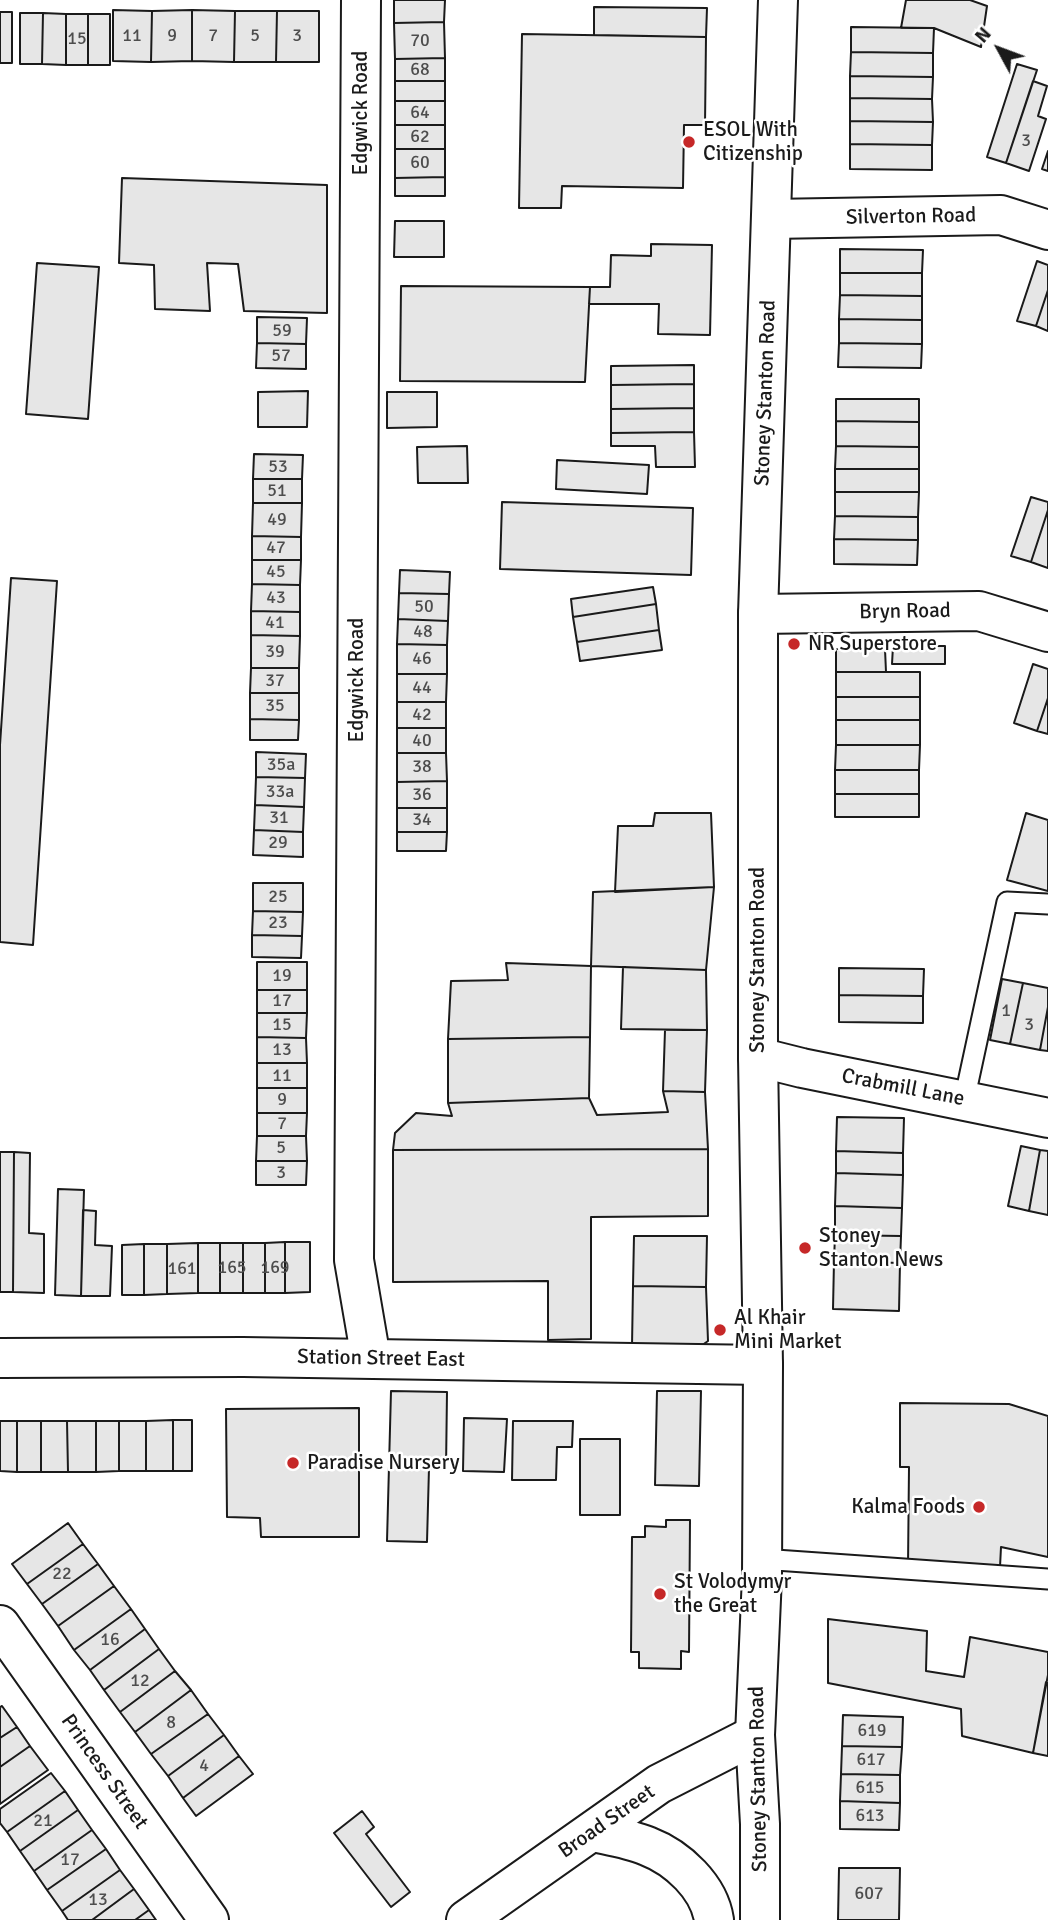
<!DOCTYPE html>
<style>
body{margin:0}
#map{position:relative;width:1048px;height:1920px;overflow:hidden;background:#fff;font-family:Signika,sans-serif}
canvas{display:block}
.north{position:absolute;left:964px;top:14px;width:70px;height:70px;-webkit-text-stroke:5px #fff;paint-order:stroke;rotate:311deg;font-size:19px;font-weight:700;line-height:28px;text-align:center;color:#1a1a1a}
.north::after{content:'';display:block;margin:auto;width:24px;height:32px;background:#1a1a1a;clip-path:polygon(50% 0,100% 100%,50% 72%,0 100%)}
</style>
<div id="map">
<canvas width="1048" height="1920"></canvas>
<div class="north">N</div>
</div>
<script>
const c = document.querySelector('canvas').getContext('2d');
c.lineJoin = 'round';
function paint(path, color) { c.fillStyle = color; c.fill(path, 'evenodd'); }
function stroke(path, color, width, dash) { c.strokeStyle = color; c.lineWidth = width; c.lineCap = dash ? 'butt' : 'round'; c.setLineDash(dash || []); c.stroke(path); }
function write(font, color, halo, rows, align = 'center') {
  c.font = font + ' Signika,sans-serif'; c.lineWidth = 5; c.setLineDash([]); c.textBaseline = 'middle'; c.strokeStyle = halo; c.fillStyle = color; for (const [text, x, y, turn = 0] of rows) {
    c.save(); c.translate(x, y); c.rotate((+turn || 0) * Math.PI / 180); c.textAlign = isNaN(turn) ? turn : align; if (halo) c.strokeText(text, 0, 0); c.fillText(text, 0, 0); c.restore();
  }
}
const building = new Path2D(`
 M394 0H445L444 22 394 23Z
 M906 0H970L987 6 981 47 934 28H901Z
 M594 7 707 8 706 37 594 35Z
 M113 10 152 11 151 62 113 61Z
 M192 10V61L151 62 152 11Z
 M192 10 235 11 234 62 192 61Z
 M235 11H277L276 62H234Z
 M277 11H319V62H276Z
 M0 12H12V63H0Z
 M20 13H43L42 64H20Z
 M43 13 66 14V65L42 64Z
 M66 14H88V65H66Z
 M88 14H110V65H88Z
 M444 22 445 58 395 59 394 23Z
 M851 27 934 28 933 53 851 52Z
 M522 34 706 37 705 125H684L683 188 562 186 561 208H519Z
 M851 52 933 53V77L850 76Z
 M445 58V81H395V59Z
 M1017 64 1037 70 1006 163 987 157Z
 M850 76 933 77 932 99 850 98Z
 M395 81H445V101H395Z
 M1033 81 1047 86 1038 116 1046 119 1029 171 1006 163Z
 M850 98 932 99 933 122 850 121Z
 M395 101H445V125H395Z
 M850 121 933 122 932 145 850 144Z
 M395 125H445V149H395Z
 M850 144 932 145V170L850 169Z
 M395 149H445V177L395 178Z
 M1048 151V171L1042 169Z
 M445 177V196H395V178Z
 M122 178 327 185V313L244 311 238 264 207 263 210 311 155 309 154 265 119 263Z
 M395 221H444V257H394Z
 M651 244 712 245 710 335 658 334 659 304H589L590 287H610L611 255 651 256Z
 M840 249 923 250 922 273H840Z
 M1037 261 1048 265V290L1036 326 1017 321Z
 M37 263 99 267 88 419 26 414Z
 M840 273H922V296L840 295Z
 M401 286 590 287 585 382 400 381Z
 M1048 290V331L1036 326Z
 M840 295 922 296V320L839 319Z
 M257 317 307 318 306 344 257 343Z
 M839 319 922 320V344L839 343Z
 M257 343 306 344V369L256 368Z
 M839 343 922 344 921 368 838 367Z
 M694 365V384L611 385V366Z
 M694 384V408L611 409V385Z
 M308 391 307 427H258V392Z
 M387 392H437V427L387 428Z
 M836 399H919V422L836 421Z
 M694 408V432L611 433V409Z
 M836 421 919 422V447L836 446Z
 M694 432 695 467H656L655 446H611V433Z
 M467 446 468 483H418L417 447Z
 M836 446 919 447V469H835Z
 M254 454 303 455 302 479H253Z
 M557 460 649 465 647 494 556 489Z
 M835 469H919V492H835Z
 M253 479H302V503H253Z
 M835 492H919L918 517 835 516Z
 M1031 497 1048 502V510L1031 562 1011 556Z
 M502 502 693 508 691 575 500 569Z
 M253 503H302L301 537 252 536Z
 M1048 510V568L1031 562Z
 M835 516 918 517V540L834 539Z
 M252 536 301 537V560H252Z
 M834 539 918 540 917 565 834 564Z
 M252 560H301L300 585 252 584Z
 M400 570 450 572 449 594 399 593Z
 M11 578 57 581 33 945 0 942V745Z
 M252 584 300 585V612L251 611Z
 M653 587 656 604 573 617 571 599Z
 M399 593 449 594 448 621 398 619Z
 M656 604 659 630 577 642 573 617Z
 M251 611 300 612V636L251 635Z
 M398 619 448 621 447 645 397 644Z
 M659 630 662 650 580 661 577 642Z
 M251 635 300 636 299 668H251Z
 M397 644 447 645V674H397Z
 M893 646H945V664H892Z
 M836 649H885L886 672H836Z
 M1033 664 1048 669V698L1037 731 1014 723Z
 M251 668H299V693H250Z
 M836 672H920V697H836Z
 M397 674H447L446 702H397Z
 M250 693H299V720L250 719Z
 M836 697H920V720H836Z
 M1048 698V734L1037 731Z
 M397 702H446V728H397Z
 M250 719 299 720 298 740H250Z
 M836 720H920V745H836Z
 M397 728H446V753H397Z
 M836 745H920L919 770H835Z
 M256 752 306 754 305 778 256 777Z
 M397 753H446L447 781 397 782Z
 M835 770H919V794H835Z
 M256 777 305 778 304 807 255 805Z
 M447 781V808H397V782Z
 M835 794H919V817H835Z
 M255 805 304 807 303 832 254 830Z
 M397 808H447V832H397Z
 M655 813H711L714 887 615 892 618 826H653Z
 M1026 813 1048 820V891L1007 880Z
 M254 830 303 832V857L253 855Z
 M397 832H447L446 851H397Z
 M253 883H303V912L253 911Z
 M714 887 706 970 591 966 593 892Z
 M253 911 303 912 302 936 252 935Z
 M252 935 302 936 301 958 252 957Z
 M257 962H307V990H257Z
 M506 963 591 966 590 1037 448 1039 451 981 508 980Z
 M623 967 706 970 707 1030 621 1029Z
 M839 968 924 969 923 996 839 995Z
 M1002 979 1023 983 1010 1044 990 1040Z
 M1023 983 1048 988V1007L1040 1050 1010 1044Z
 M257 990H307V1013H257Z
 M839 995 923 996V1023L839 1022Z
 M1048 1007V1051L1040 1050Z
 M257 1013H307L306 1038 257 1037Z
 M665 1030H707L705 1092 663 1091Z
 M257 1037 306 1038 307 1063H257Z
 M590 1037 589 1098 448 1103V1039Z
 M257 1063H307V1088H257Z
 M257 1088H307V1113H257Z
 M663 1091 705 1092 708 1149 393 1150 395 1133 416 1113 452 1116 448 1103 589 1098 597 1115 668 1112Z
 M257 1113H307L306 1136H257Z
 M837 1117 904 1118 903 1153 836 1151Z
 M257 1136H306L307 1161H256Z
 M1021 1146 1040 1150 1029 1211 1008 1206Z
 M708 1149V1216L591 1217V1339L548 1340V1281L393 1282V1150Z
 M1040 1150 1048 1151V1215L1029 1211Z
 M836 1151 903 1153V1175L836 1173Z
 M0 1152H14L13 1292H0Z
 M14 1152 30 1153 29 1233 44 1234V1293L13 1292Z
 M256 1161H307L306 1185H256Z
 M836 1173 903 1175 902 1208 835 1206Z
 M58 1189 84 1190 81 1296 55 1295Z
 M835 1206 902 1208 901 1236 835 1235Z
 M83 1210 96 1211 95 1245 112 1246 110 1296H81Z
 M835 1235 901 1236 900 1263 834 1261Z
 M634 1236H707L706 1287 633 1286Z
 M285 1242V1293H265V1243Z
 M285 1242H310V1292L285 1293Z
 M198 1243V1293L167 1294V1244Z
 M198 1243H220V1293H198Z
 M220 1243H243V1293H220Z
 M243 1243H265V1293H243Z
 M144 1244V1295H122V1245Z
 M144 1244H167V1294L144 1295Z
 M834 1261 900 1263 899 1311 833 1309Z
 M633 1286 706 1287 708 1341 701 1346H632Z
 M391 1391 447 1392 446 1469 429 1468 427 1542 387 1541Z
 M657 1391H701L699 1486 655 1485Z
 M900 1403 1009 1404 1048 1416V1557L1001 1547 1000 1567 908 1566 909 1467H900Z
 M359 1408V1537H261L260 1518 227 1517 226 1409Z
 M464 1418 507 1419 504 1472 463 1471Z
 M173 1420H192V1471H173Z
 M173 1420V1471H146V1421Z
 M0 1421H17V1472L0 1471Z
 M17 1421H41V1472H17Z
 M41 1421H67L68 1472H41Z
 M67 1421H96V1472H68Z
 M96 1421H119V1471L96 1472Z
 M119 1421H146V1471H119Z
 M513 1421H573L572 1447H557L556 1480H512Z
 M580 1439H620V1515H580Z
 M666 1520H690L689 1652 681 1651V1669L639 1668V1652H631L632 1537H645V1526L666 1527Z
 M68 1523 83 1544 27 1584 12 1564Z
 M83 1544 98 1564 42 1604 27 1584Z
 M98 1564 114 1586 58 1626 42 1604Z
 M114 1586 131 1609 74 1650 58 1626Z
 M131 1609 145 1629 90 1670 74 1650Z
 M828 1619 927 1631 926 1671 964 1677 970 1637 1048 1652V1675L1033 1753 962 1736 961 1709 828 1683Z
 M145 1629 159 1649 104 1690 90 1670Z
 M159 1649 175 1671 120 1712 104 1690Z
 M175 1671 191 1690 135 1732 120 1712Z
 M1046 1682 1048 1683V1756L1033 1753Z
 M191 1690 208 1714 151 1754 135 1732Z
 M2 1706 17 1727 0 1738V1707Z
 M208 1714 224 1735 168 1776 151 1754Z
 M843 1715 903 1717 902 1747 842 1746Z
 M17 1727 30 1746 0 1767V1738Z
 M224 1735 239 1756 183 1798 168 1776Z
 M30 1746 48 1770 0 1804V1767Z
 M842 1746 902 1747 900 1775 841 1774Z
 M239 1756 253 1774 196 1816 183 1798Z
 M51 1773 65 1791 7 1832 0 1823V1809Z
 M841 1774 900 1775V1803L840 1801Z
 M65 1791 78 1810 20 1851 7 1832Z
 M840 1801 900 1803 899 1830 840 1829Z
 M78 1810 92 1830 34 1871 20 1851Z
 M362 1811 374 1827 366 1834 410 1892 391 1907 334 1833Z
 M92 1830 106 1849 47 1890 34 1871Z
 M106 1849 120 1870 62 1911 47 1890Z
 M839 1868H900L899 1920H838Z
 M120 1870 134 1889 92 1920H68L62 1911Z
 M134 1889 149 1910 135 1920H92Z
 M149 1910 156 1920H135Z`);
paint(building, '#e6e6e6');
stroke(building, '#1a1a1a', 2);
const service = new Path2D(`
 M964 1101 1007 902 1048 904
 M761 1559 1048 1579`);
const minor = new Path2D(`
 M361 0 354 1260 371 1359
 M771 219 1001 215 1048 230
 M758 614 979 611 1048 632
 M758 1057 802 1068 1048 1118
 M0 1358 243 1357 763 1365
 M0 1625 209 1920`);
const tertiary = new Path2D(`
 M466 1920 659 1784 755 1735`);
const secondary = new Path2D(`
 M593 1832C611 1836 630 1839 647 1846 678 1858 709 1887 714 1920
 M760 1920V1824L755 1735 762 1576 763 1365 758 1057V614L778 0`);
stroke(service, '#1a1a1a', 23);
stroke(minor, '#1a1a1a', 42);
stroke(tertiary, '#1a1a1a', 42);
stroke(secondary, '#1a1a1a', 42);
stroke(service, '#fff', 19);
stroke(minor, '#fff', 38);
stroke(tertiary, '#fff', 38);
stroke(secondary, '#fff', 38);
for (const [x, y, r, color] of [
 [689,142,7,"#c62828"],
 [794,644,7,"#c62828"],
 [805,1248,7,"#c62828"],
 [720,1330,7,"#c62828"],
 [293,1463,7,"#c62828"],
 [979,1507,7,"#c62828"],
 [660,1594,7,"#c62828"]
]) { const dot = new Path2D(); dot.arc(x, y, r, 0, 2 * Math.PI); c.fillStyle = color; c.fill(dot); stroke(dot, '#fff', 2.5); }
write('18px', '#4d4d4d', null, [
 ["11",132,36],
 ["9",172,36],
 ["7",213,36],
 ["5",255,36],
 ["3",297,36],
 ["15",77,39],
 ["70",420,41],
 ["68",420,70],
 ["64",420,113],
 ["62",420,137],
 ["3",1026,141],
 ["60",420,163],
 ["59",282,331],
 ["57",281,356],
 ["53",278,467],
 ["51",277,491],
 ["49",277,520],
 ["47",276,548],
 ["45",276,572],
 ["43",276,598],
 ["50",424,607],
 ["41",275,623],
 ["48",423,632],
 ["39",275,652],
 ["46",422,659],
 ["37",275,681],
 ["44",422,688],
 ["35",275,706],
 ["42",422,715],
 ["40",422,741],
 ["35a",281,765],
 ["38",422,767],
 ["33a",280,792],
 ["36",422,795],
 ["31",279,818],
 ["34",422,820],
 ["29",278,843],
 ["25",278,897],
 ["23",278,923],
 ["19",282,976],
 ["17",282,1001],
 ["1",1006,1011],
 ["15",282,1025],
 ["3",1029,1025],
 ["13",282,1050],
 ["11",282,1076],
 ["9",282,1100],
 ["7",282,1124],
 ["5",281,1148],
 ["3",281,1173],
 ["165",232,1268],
 ["169",275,1268],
 ["161",182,1269],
 ["22",62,1574],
 ["16",110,1640],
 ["12",140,1681],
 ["8",171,1723],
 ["619",872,1731],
 ["617",871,1760],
 ["4",204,1766],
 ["615",870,1788],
 ["613",870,1816],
 ["21",43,1821],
 ["17",70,1860],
 ["607",869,1894],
 ["13",98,1900]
]);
write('21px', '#1a1a1a', '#fff', [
 ["Edgwick Road",361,113,-90],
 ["Silverton Road",911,217,-1],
 ["Stoney Stanton Road",766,393,-88],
 ["Bryn Road",905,612,-1],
 ["Edgwick Road",357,680,-90],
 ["Stoney Stanton Road",758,960,-90],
 ["Crabmill Lane",903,1088,11],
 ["Station Street East",381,1359,1],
 ["Princess Street",104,1772,55],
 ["Stoney Stanton Road",759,1779,-91],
 ["Broad Street",607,1822,-35]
]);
write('21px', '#1a1a1a', '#fff', [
 ["ESOL With",703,130],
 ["Citizenship",703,154],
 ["NR Superstore",808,644],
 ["Stoney",819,1236],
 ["Stanton News",819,1260],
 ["Al Khair",734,1318],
 ["Mini Market",734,1342],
 ["Paradise Nursery",307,1463],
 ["Kalma Foods",965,1507,"right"],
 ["St Volodymyr",674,1582],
 ["the Great",674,1606]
], 'left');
</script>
